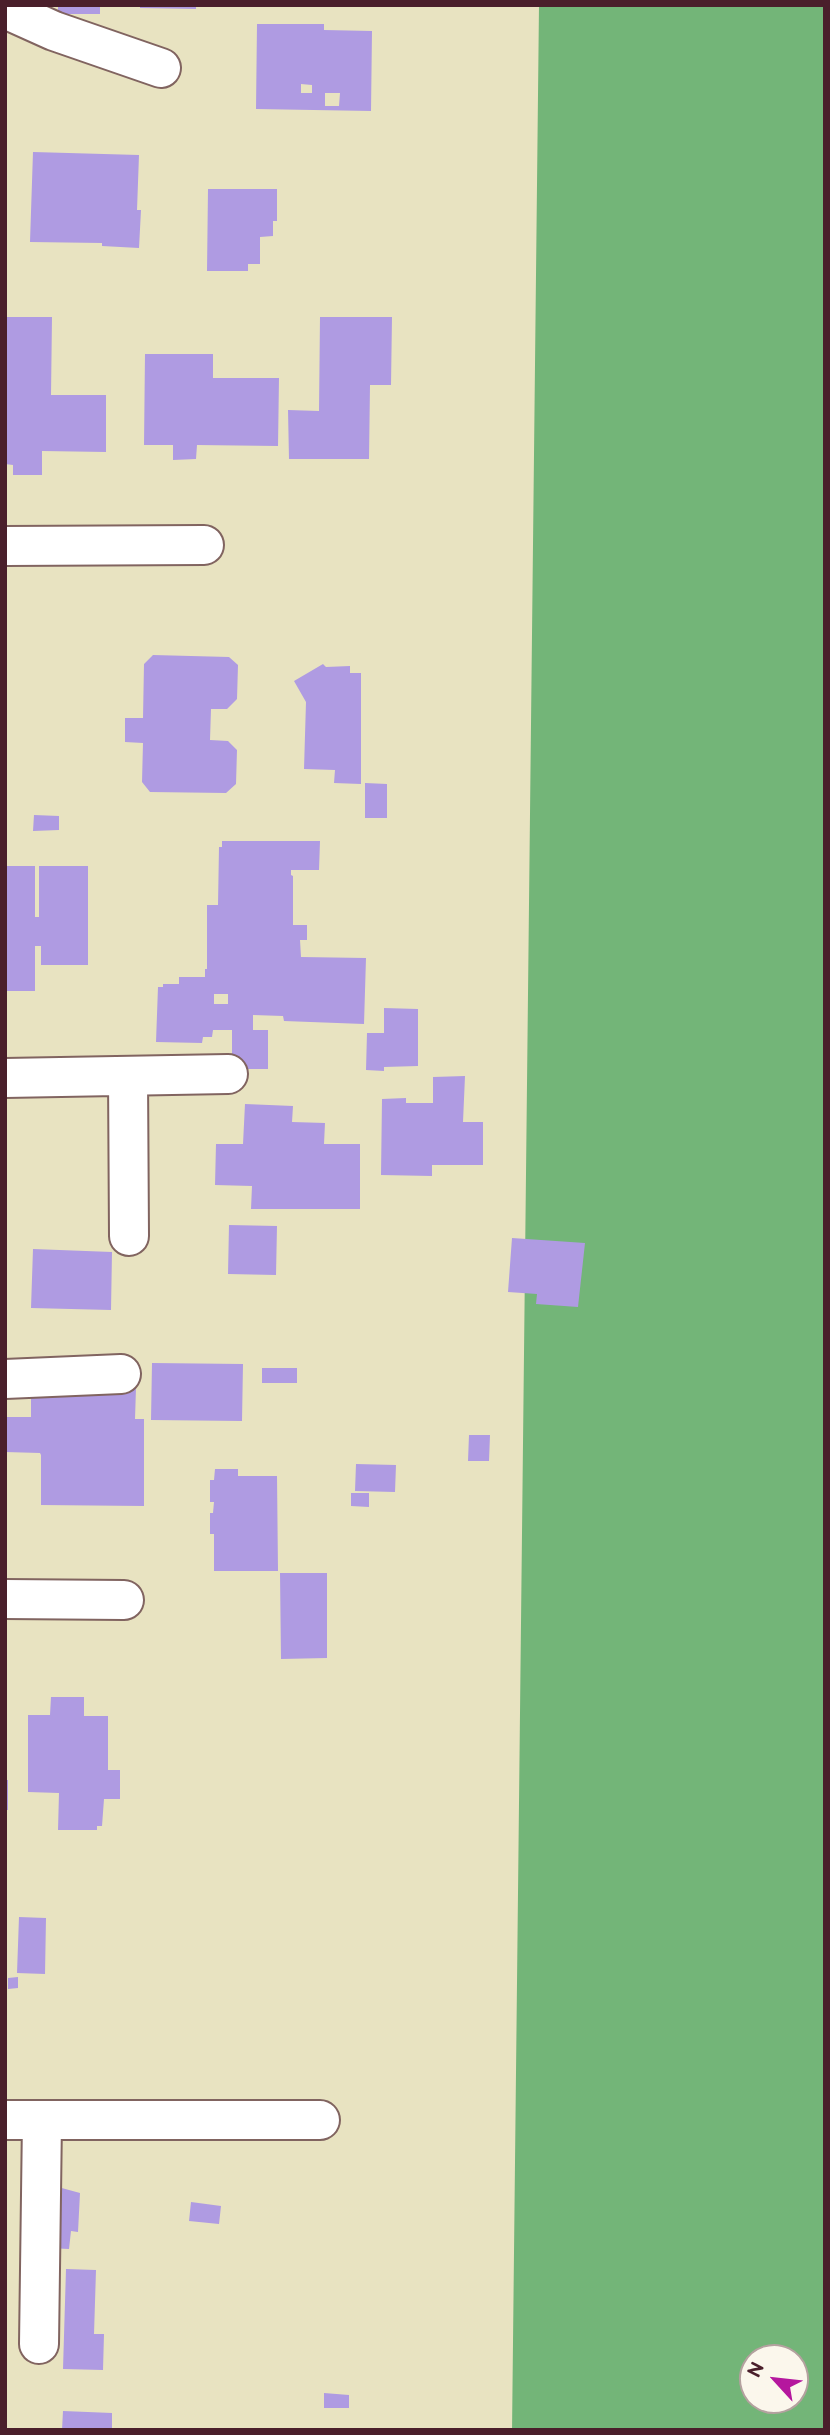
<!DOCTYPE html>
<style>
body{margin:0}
#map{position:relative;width:830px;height:2435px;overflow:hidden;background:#e8e3c1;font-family:"Balsamiq Sans",sans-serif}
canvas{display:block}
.frame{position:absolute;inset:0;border:7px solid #4a1f2b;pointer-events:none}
.north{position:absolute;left:739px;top:2344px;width:70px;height:70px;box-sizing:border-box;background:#fbf7ec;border:2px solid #b4a19f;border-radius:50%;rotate:297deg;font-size:19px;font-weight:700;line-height:28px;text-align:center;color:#4a1f2b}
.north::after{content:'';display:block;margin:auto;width:24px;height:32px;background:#b5179e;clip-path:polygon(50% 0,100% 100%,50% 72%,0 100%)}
</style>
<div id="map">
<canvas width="830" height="2435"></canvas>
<div class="frame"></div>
<div class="north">N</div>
</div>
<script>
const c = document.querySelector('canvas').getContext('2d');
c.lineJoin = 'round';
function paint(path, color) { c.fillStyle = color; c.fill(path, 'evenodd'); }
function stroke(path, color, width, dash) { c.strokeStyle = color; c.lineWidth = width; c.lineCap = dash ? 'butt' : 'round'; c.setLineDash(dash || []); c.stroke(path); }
paint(new Path2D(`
 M539 5H825V2430H512ZM753 2358H795V2400H753Z`), '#73b578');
paint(new Path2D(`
 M58 5H100V14H58Z
 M140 5H196V9L140 8Z
 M257 24H324V30L372 31 371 111 256 109ZM301 84 312 85V93H301ZM325 93H340L339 106H325Z
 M33 152 139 155 137 210H141L139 248 102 246V243L30 242Z
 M208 189H277V221H273V236L260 237V264H248V271H207Z
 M5 317H52L51 395H106V452L42 451V475H13V465L5 464Z
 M320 317H392L391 385H370L369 459H289L288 410 319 411Z
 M145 354H213V378H279L278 446 197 445 196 459 173 460V445H144Z
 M153 655 229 657 238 665 237 699 227 709H211L210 740 228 741 237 750 236 784 226 793 150 792 142 782 143 743 125 742V718H143L144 664Z
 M323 664 326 667 350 666V673H361V784L334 783 335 770 304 769 306 702 294 681Z
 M365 783 387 784V818H365Z
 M34 815 59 816V830L33 831Z
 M222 841H320L319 870H291V875L293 876V925H307V940H300L301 957 366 958 364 1024 284 1021 283 1016 253 1015V1030H268V1069H232V1030H213L212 1037H203L202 1043 156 1042 158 987H163V984H179V977H205V969H207V905H218L219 847H222ZM214 994H228V1004H214Z
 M5 866H35V917H39V866H88V965H41V946H35V991H5Z
 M384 1008 418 1009V1066L384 1067V1071L366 1070 367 1033H384Z
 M465 1076 463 1122H483V1165H432V1176L381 1175 382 1099 406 1098V1103H433V1077Z
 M245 1104 293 1106 292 1122 325 1123 324 1144H360V1209H251L252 1186 215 1185 216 1144H243Z
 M229 1225 277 1226 276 1275 228 1274Z
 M512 1238 585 1243 578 1307 536 1304 537 1294 508 1292Z
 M33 1249 112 1252 111 1310 31 1308Z
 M152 1363 243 1364 242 1421 151 1420Z
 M262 1368H297V1383H262Z
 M31 1387 136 1388 135 1419H144V1506L41 1505V1455L40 1453 5 1452V1417H31Z
 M469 1435H490L489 1461H468Z
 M356 1464 396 1465 395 1492 355 1491Z
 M215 1469H238V1476H277L278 1571H214V1534H210V1513H213L214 1502H210V1480H214Z
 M351 1493H369V1507L351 1506Z
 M280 1573H327V1658L281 1659Z
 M51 1697H84V1716H108V1770H120V1799H104L102 1826H97V1830H58L59 1793 28 1792V1715H50Z
 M5 1780H8V1810H5Z
 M19 1917 46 1918 45 1974 17 1973Z
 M18 1977V1988L8 1989V1978Z
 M47 2184 80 2193 78 2232 71 2231 69 2249 47 2248Z
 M191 2202 221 2206 219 2224 189 2221Z
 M66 2269 96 2270 94 2334H104L103 2370 63 2369Z
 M324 2393 349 2395V2408H324Z
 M63 2411 112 2413V2430H62Z`), '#af9be2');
const minor = new Path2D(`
 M5 9 54 31 161 68
 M5 546 204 545
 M128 1076 129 1236
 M5 1078 228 1074
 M5 1379 121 1374
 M5 1599 124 1600
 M5 2120H320
 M39 2344 42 2120`);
stroke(minor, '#816460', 42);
stroke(minor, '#fff', 38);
</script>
